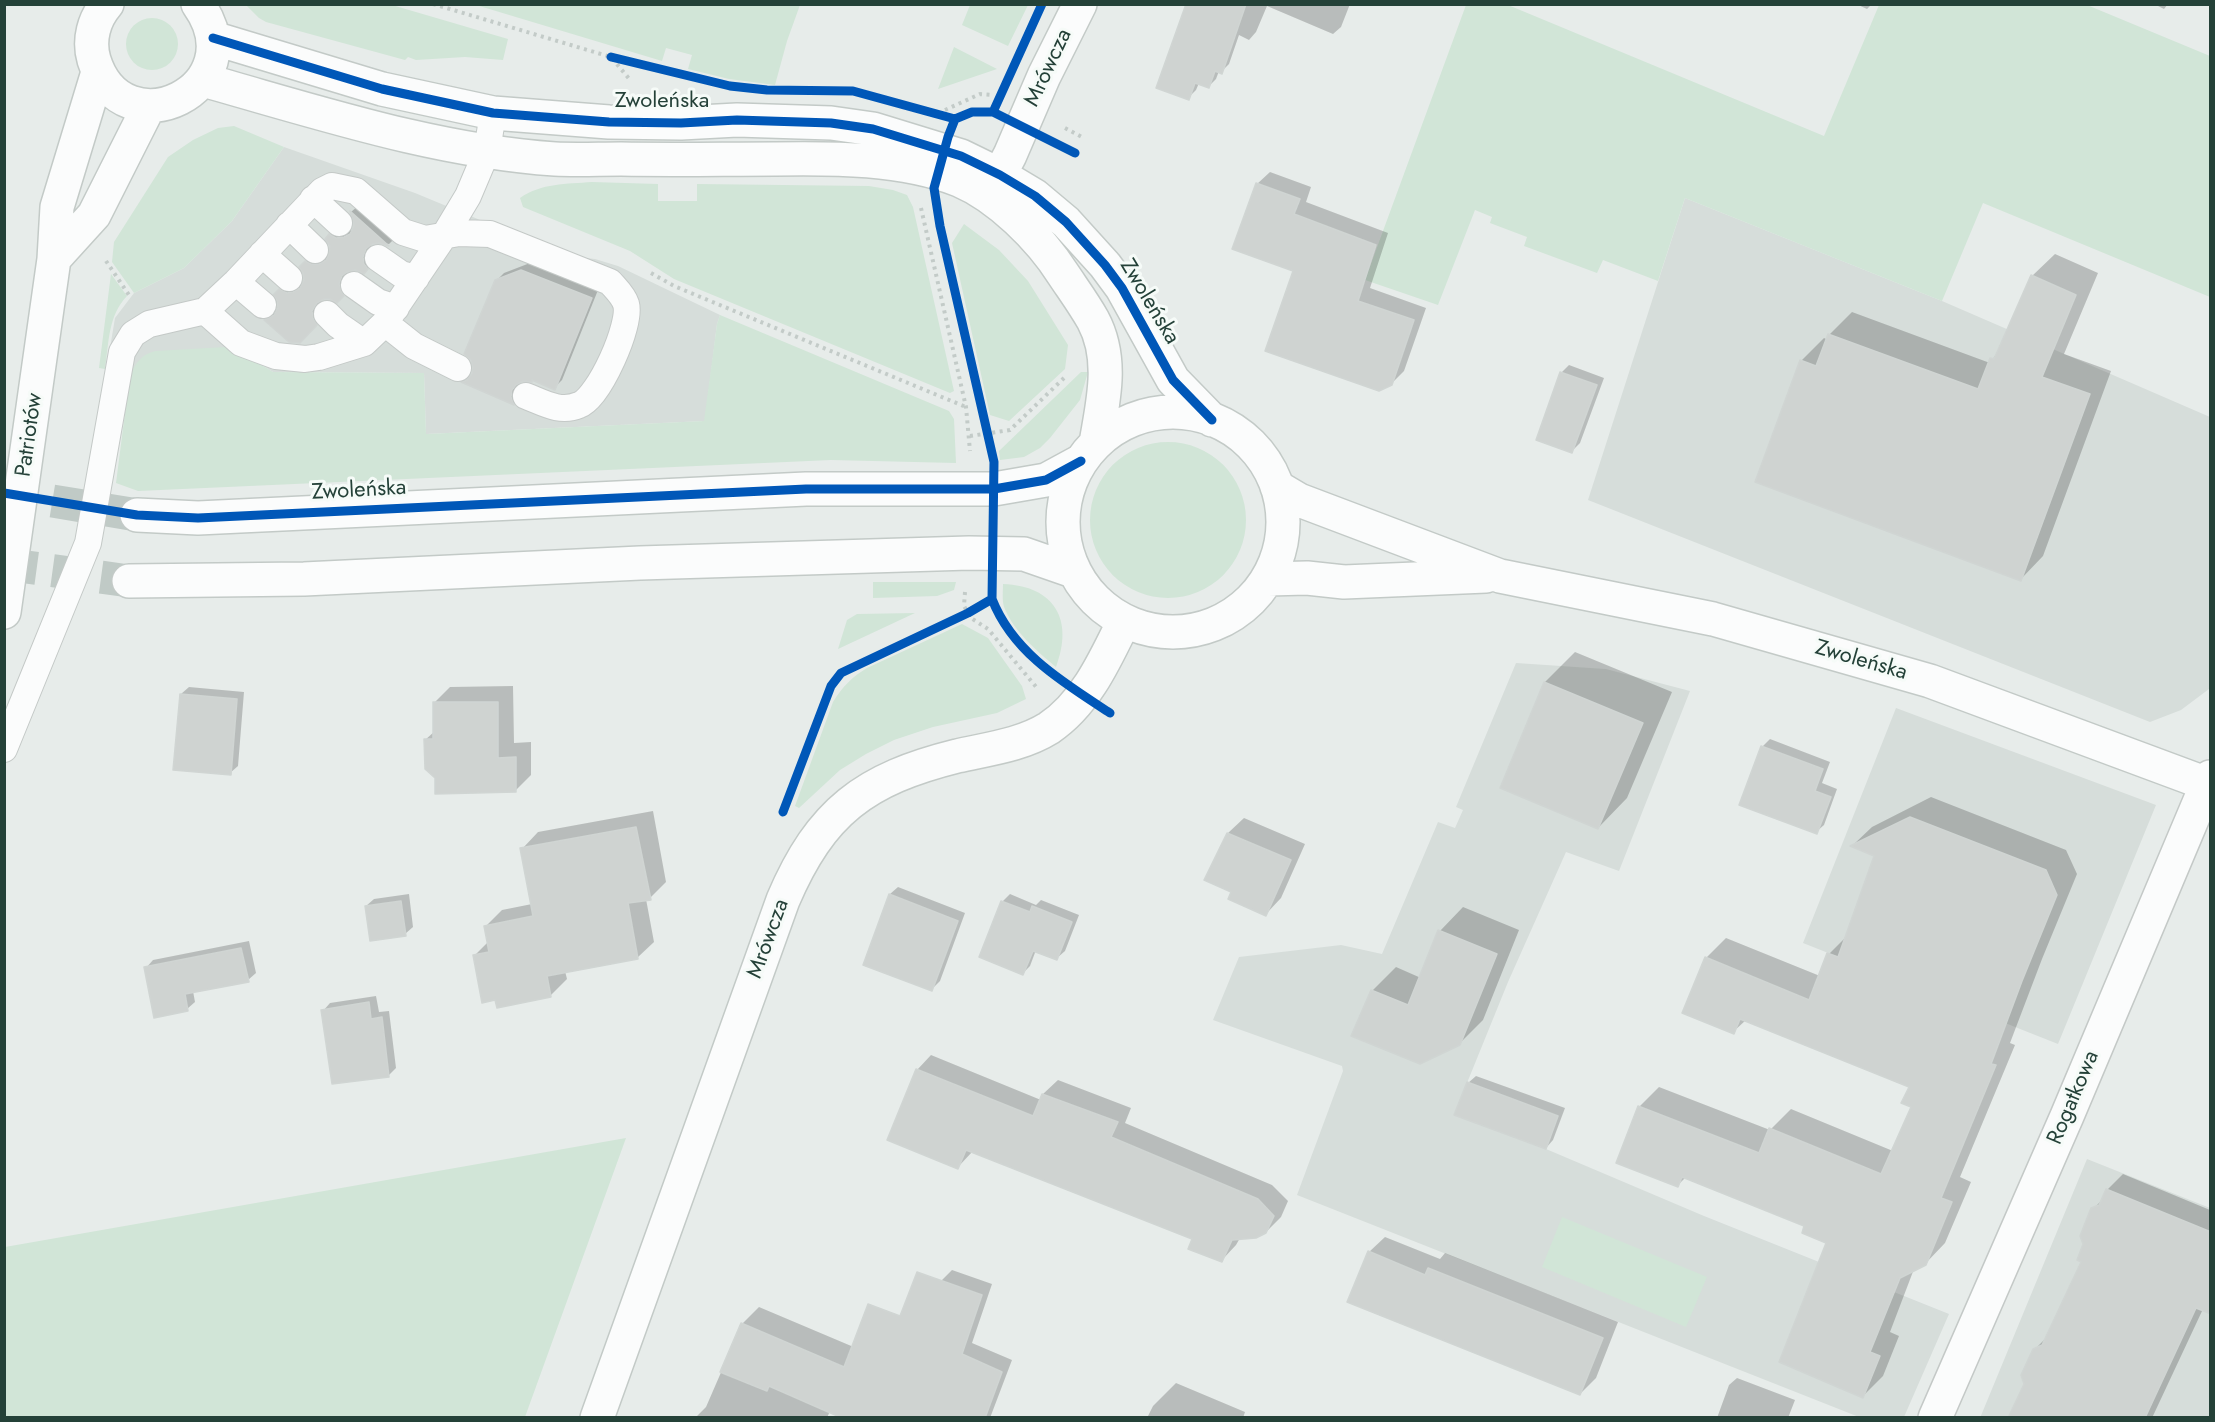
<!DOCTYPE html>
<meta charset="utf-8">
<style>
body{margin:0}
#map{position:relative;width:2215px;height:1422px;overflow:hidden;background:#e7ecea;font-family:Jost,sans-serif}
canvas{display:block}
.frame{position:absolute;inset:0;border:6px solid #244138;pointer-events:none}
</style>
<div id="map">
<canvas width="2215" height="1422"></canvas>
<div class="frame"></div>
</div>
<script>
const c = document.querySelector('canvas').getContext('2d');
c.lineJoin = 'round';
function paint(path, color) { c.fillStyle = color; c.fill(path, 'evenodd'); }
function stroke(path, color, width, dash) { c.strokeStyle = color; c.lineWidth = width; c.lineCap = dash ? 'butt' : 'round'; c.setLineDash(dash || []); c.stroke(path); }
function write(font, color, halo, rows, align = 'center') {
  c.font = font + ' Jost,sans-serif'; c.lineWidth = 6; c.setLineDash([]); c.textBaseline = 'middle'; c.strokeStyle = halo; c.fillStyle = color; for (const [text, x, y, turn = 0] of rows) {
    c.save(); c.translate(x, y); c.rotate((+turn || 0) * Math.PI / 180); c.textAlign = isNaN(turn) ? turn : align; if (halo) c.strokeText(text, 0, 0); c.fillText(text, 0, 0); c.restore();
  }
}
paint(new Path2D(`
 M284 147 415 193 567 256 595 259 618 266 720 315 717 324 705 421 426 434 424 373 273 372 249 357 130 374 106 372 115 318 134 293 184 268 232 221Z
 M1685 198 1942 301 2210 417V685L2209 689 2181 710 2150 722 1588 500Z
 M1516 663 1606 669 1690 691 1619 871 1566 852 1508 982 1454 1115 1546 1149 1704 1216 1949 1314 1904 1417H1859L1297 1195 1343 1071 1342 1066 1213 1020 1239 957 1341 945 1382 954 1438 822 1455 828 1463 810 1456 807Z
 M1896 708 2156 805 2058 1044 1803 943Z
 M2087 1159 2210 1208V1417L1980 1418Z`), '#d6ddda');
paint(new Path2D(`
 M246 5H392L508 39 503 60 465 57 416 60 408 57 405 60 266 22 259 18Z
 M476 5H800L787 41 775 85 729 79 688 69 692 55 666 48 662 61Z
 M970 5V4L1028 5 1008 46 962 25Z
 M1466 5H1508L1824 136 1879 5H2087L2210 56V297L1983 203 1942 301 1685 198 1658 281 1603 260 1597 273 1524 246 1527 237 1490 223 1492 217 1475 210 1438 305 1365 280Z
 M126 44a26 26 0 1 1 52 0a26 26 0 1 1-52 0Z
 M954 47 997 69 938 89Z
 M234 126 284 147 232 221 184 268 134 293 112 262 114 242 168 157 193 140 218 128Z
 M592 182 658 184V201H697V184L869 186 893 190 907 195 913 207 954 391 950 393 674 279 630 251 523 207 520 198C542 183 566 184 592 182Z
 M964 224 999 250 1028 281 1068 345 1065 369 1009 421 990 415 952 243Z
 M111 274 127 296C108 316 109 342 105 369L99 368Z
 M720 315 949 411 954 419 956 463 831 460 138 491 116 483 130 374C137 362 141 355 155 351L225 347 249 357 273 372 424 373 426 434 704 421 717 324Z
 M1081 372H1088L1080 400 1050 438 1040 448 1024 457 1000 460 999 451Z
 M1090 520a78 78 0 1 1 156 0a78 78 0 1 1-156 0Z
 M873 582H956L954 590 937 596 873 598Z
 M1003 584C1055 586 1074 620 1056 667 1037 651 1014 632 1004 607 1002 600 1003 591 1003 584Z
 M915 613 838 649 847 620 857 614Z
 M962 624 988 638 1022 686 1026 699 997 713 933 727 894 740 866 754 840 770 799 808 795 806 833 702C843 686 852 677 867 668Z
 M626 1138 525 1417H5V1247Z
 M1562 1217 1707 1277 1686 1327 1542 1267Z`), '#d1e5d7');
paint(new Path2D(`
 M1187 4H1350L1341 27 1333 34 1267 6 1256 32 1249 40 1239 35 1229 64 1221 72 1219 71 1216 79 1209 86 1199 83 1196 90 1188 98Z
 M1856 4H1872L1867 9Z
 M2154 4H2168L2164 9Z
 M1270 172 1311 187 1306 202 1388 233 1370 288 1426 308 1404 371 1391 384 1257 184Z
 M358 206 395 238 389 244 379 242 372 243 370 249 375 260 364 272 355 269 348 270 346 276 351 287 337 301 331 298 321 299 320 310 323 316 307 334 267 319 278 310 275 295 288 282 295 286 302 285 305 281 306 262 313 254 319 257 330 256V235L338 227 345 231 353 230 355 226 351 212Z
 M2055 254 2098 273 2064 354 2111 371 2043 556 2021 579 1801 361 1824 338 1828 340 1830 334 1852 312 1990 363 2000 349 2032 276Z
 M530 263 598 290 562 380 554 388 533 379 519 382 518 389 521 396 513 403 464 382 473 374 496 281 504 273Z
 M1569 365 1604 378 1580 443 1572 451 1561 373Z
 M1575 652 1672 692 1627 798 1598 828 1502 788 1545 682Z
 M513 686 514 743 531 742V775L515 791 436 777 425 740 435 731 434 703 450 687Z
 M189 687 244 692 238 766 230 773 181 694Z
 M1770 739 1830 762 1822 783 1837 789 1824 825 1816 832 1762 747Z
 M1931 797 2066 850 2077 874 2042 959 2010 1043 2015 1045 1960 1177 1971 1182 1945 1243 1925 1264 1914 1269 1890 1332 1899 1336 1883 1376 1863 1396 1828 1242 1806 1225 1686 1177 1678 1185 1639 1107 1659 1087 1770 1130 1791 1109 1893 1151 1913 1106 1911 1086 1746 1020 1733 1032 1706 958 1726 938 1820 976 1829 954 1847 936 1876 855 1852 846 1872 827Z
 M653 811 666 882 650 898 646 899 654 942 637 958 565 971 567 979 550 996 474 956 489 941 486 926 502 910 532 904 522 849 538 832Z
 M1244 818 1305 844 1281 898 1266 914 1233 891 1228 833Z
 M898 887 965 913 940 981 932 989 864 964 890 894Z
 M409 894 413 927 405 934 366 906 374 899Z
 M1010 894 1036 905 1041 900 1079 915 1065 951 1057 958 1036 950 1030 966 1023 973 1002 902Z
 M1463 907 1519 930 1483 1020 1459 1044 1372 991 1396 967 1421 978 1440 931Z
 M249 941 256 973 248 980 193 991 195 1002 187 1009 146 968 153 960Z
 M376 996 379 1012 389 1011 396 1068 388 1076 323 1011 330 1003Z
 M931 1055 1041 1100 1043 1094 1058 1080 1131 1108 1125 1123 1272 1185 1288 1201 1281 1217 1266 1232 1240 1238 1236 1245 1222 1260 1194 1239 973 1151 958 1167 917 1070Z
 M1476 1076 1565 1108 1553 1140 1546 1148 1468 1083Z
 M2123 1174 2210 1210V1312L2203 1309 2152 1418H2010L2026 1384 2034 1350 2047 1337 2083 1261 2093 1209 2104 1198 2107 1190Z
 M1385 1237 1440 1259 1445 1253 1618 1322 1596 1378 1580 1394 1369 1252Z
 M952 1270 992 1284 972 1343 1012 1360 990 1418H889L941 1281Z
 M759 1307 856 1348 827 1418H695L706 1407 742 1324Z
 M1737 1378 1795 1400 1788 1418H1717L1729 1385Z
 M1176 1383 1245 1412 1243 1418H1147L1153 1406Z`), '#0003');
const building = new Path2D(`
 M1186 4H1246L1222 74 1215 71 1209 88 1195 83 1189 100 1156 88Z
 M1256 183 1300 199 1294 214 1376 245 1358 301 1414 320 1392 385 1379 391 1265 351 1293 271 1232 249Z
 M350 211 389 246 379 243 372 244 366 249 363 257 364 264 368 269 364 274 355 270 347 272 342 276 339 284 344 296 337 303 330 299H324L317 303 312 311 313 318 317 325 300 343 289 342 264 320 274 315 278 308 277 301 273 295 279 289 287 293 293 292 300 288 304 280 303 273 299 267 305 261 311 264H319L326 260 329 254 330 246 325 239 329 234 336 238 344 237 350 234 354 226Z
 M521 270 592 298 555 390 532 380V382L523 381 516 385 512 390 511 397 514 405 461 382 467 380 472 374 473 368 471 360 464 354 495 280Z
 M2031 275 2076 295 2042 377 2090 394 2021 581 1755 482 1800 360 1816 366 1828 334 1978 389 1990 358 1994 359Z
 M1560 372 1597 385 1572 453 1536 440Z
 M1544 682 1643 723 1598 829 1500 788Z
 M180 694 237 699 231 775 173 770Z
 M433 702H498V758L516 757V792L435 794V778L425 769 424 739H433Z
 M1761 746 1823 769 1815 791 1831 797 1817 834 1739 805Z
 M1910 817 2046 870 2057 895 2022 981 1991 1064 1996 1065 1941 1198 1952 1202 1926 1265 1900 1278 1870 1352 1880 1356 1863 1398 1779 1362 1826 1243 1802 1233 1804 1226 1682 1177 1678 1187 1616 1163 1638 1106 1759 1153 1769 1128 1881 1174 1911 1107 1901 1103 1909 1087 1740 1019 1734 1034 1682 1013 1705 957 1809 1000 1827 953 1838 957 1874 856 1850 846Z
 M636 827 651 900 628 903 638 959 547 976 551 997 497 1008 495 1000 482 1003 473 955 489 952 484 926 533 916 520 848Z
 M1227 833 1291 860 1266 916 1228 899 1231 892 1204 880Z
 M889 894 958 921 932 991 863 965Z
 M401 901 406 936 370 941 365 906Z
 M1001 901 1030 912 1032 906 1072 922 1057 960 1033 951 1023 975 979 957Z
 M1438 930 1497 954 1460 1045 1420 1064 1351 1036 1371 990 1408 1005Z
 M241 948 249 982 185 994 188 1011 154 1018 144 967Z
 M369 1002 371 1019 382 1017 389 1077 332 1084 321 1010Z
 M916 1069 1033 1116 1042 1094 1118 1122 1111 1137 1258 1199 1274 1216 1266 1233 1256 1238 1232 1240 1222 1262 1188 1249 1192 1239 966 1150 958 1169 887 1140Z
 M1467 1082 1558 1116 1546 1149 1454 1115Z
 M2106 1189 2211 1232V1314L2196 1308 2145 1418H2008L2024 1384 2021 1375 2033 1349 2042 1345 2081 1262 2077 1260 2083 1244 2080 1236 2091 1208 2099 1205Z
 M1368 1251 1425 1275 1428 1268 1603 1338 1580 1395 1347 1302Z
 M917 1272 982 1295 962 1354 1002 1372 985 1418H842L769 1386 767 1391 720 1372 741 1323 844 1367 868 1304 900 1316Z`);
paint(building, '#cfd3d1');
stroke(building, '#d0d5d3', 1.5);
stroke(new Path2D(`
 M4 493 137 515
 M4 564 129 581`), '#c0cac6', 33, [33, 16]);
const lane = new Path2D(`
 M313 199 339 223
 M289 225 315 250
 M262 254 289 278
 M378 258 401 274 416 278
 M236 282 263 305
 M354 285 378 302 396 308
 M205 311 241 343 276 356 305 359 319 357 364 343 385 323 444 236 468 196 487 151 493 113
 M327 314 338 325 364 343
 M385 323 414 346 458 368
 M4 749 88 543 122 352 133 334 149 324 205 311 236 282 322 191 332 186 356 191 403 232 425 239 459 233 490 234 610 282C616 289 623 295 626 304 632 324 599 398 579 405 560 413 544 403 526 396`);
const street = new Path2D(`
 M1935 1418 2067 1116 2210 777`);
const secondary = new Path2D(`
 M107 4C94 19 88 40 94 60 123 153 258 88 198 4
 M213 38 382 89 493 113 609 122 681 123 737 120 831 123 873 129 961 156 1000 175 1035 196 1066 222 1105 265 1122 288 1173 380 1212 420
 M203 80C318 112 435 151 555 159 577 160 599 159 621 159 672 160 723 159 775 159 834 158 902 158 959 180 999 197 1040 238 1063 274 1073 289 1084 304 1093 320 1114 359 1103 402 1096 443
 M990 193 1010 155 1044 76 1080 4
 M54 259 94 215 149 106
 M1063 522a110 110 0 1 1 220 0a110 110 0 1 1-220 0Z
 M1277 487 1299 500 1500 576 1713 619 1930 681 2210 785
 M137 515 198 518 806 489H994L1046 480 1081 461
 M1268 579 1307 578 1344 582 1486 576
 M129 581 304 579 640 563 969 553 1024 554 1073 571
 M4 612 54 259 57 207 98 72
 M597 1418 783 900C821 811 865 779 957 756 988 749 1022 745 1049 728 1086 703 1105 660 1124 621`);
stroke(lane, '#c4c9c7', 28);
stroke(street, '#c4c9c7', 36);
stroke(secondary, '#c3cac7', 36);
stroke(new Path2D(`
 M433 4 611 57 631 81
 M945 110 980 94 994 95
 M1065 128 1082 137
 M921 208 966 407 970 451
 M106 261 129 295
 M651 273 674 286 966 407
 M970 436 1010 430 1064 378
 M965 592 964 606 971 618 988 629 1037 688`), '#c3cbc8', 4, [3, 4.5]);
stroke(lane, '#fbfcfc', 26);
stroke(street, '#fbfcfc', 33);
stroke(secondary, '#fbfcfc', 33);
stroke(new Path2D(`
 M213 38 382 89 493 113 609 122 681 123 737 120 831 123 873 129 961 156 1000 175 1035 196 1066 222 1105 265 1122 288 1173 380 1212 420
 M611 57 730 86 767 90 853 91 955 119 972 112H993L1075 153
 M993 112 1042 4
 M955 119 948 137 934 188 940 226 994 462 992 599C1013 653 1064 683 1110 713
 M4 493 137 515 198 518 806 489H994L1046 480 1081 461
 M783 812 831 686 841 673 968 613 992 599`), '#0057b8', 9);
write('22px', '#244138', '#f6fbf8', [
 ["Mrówcza",1049,68,-65],
 ["Zwoleńska",662,102],
 ["Zwoleńska",1149,302,59],
 ["Patriotów",30,435,-82],
 ["Zwoleńska",359,491,-3],
 ["Zwoleńska",1861,661,16],
 ["Mrówcza",769,939,-70],
 ["Rogatkowa",2074,1098,-67]
]);
</script>
